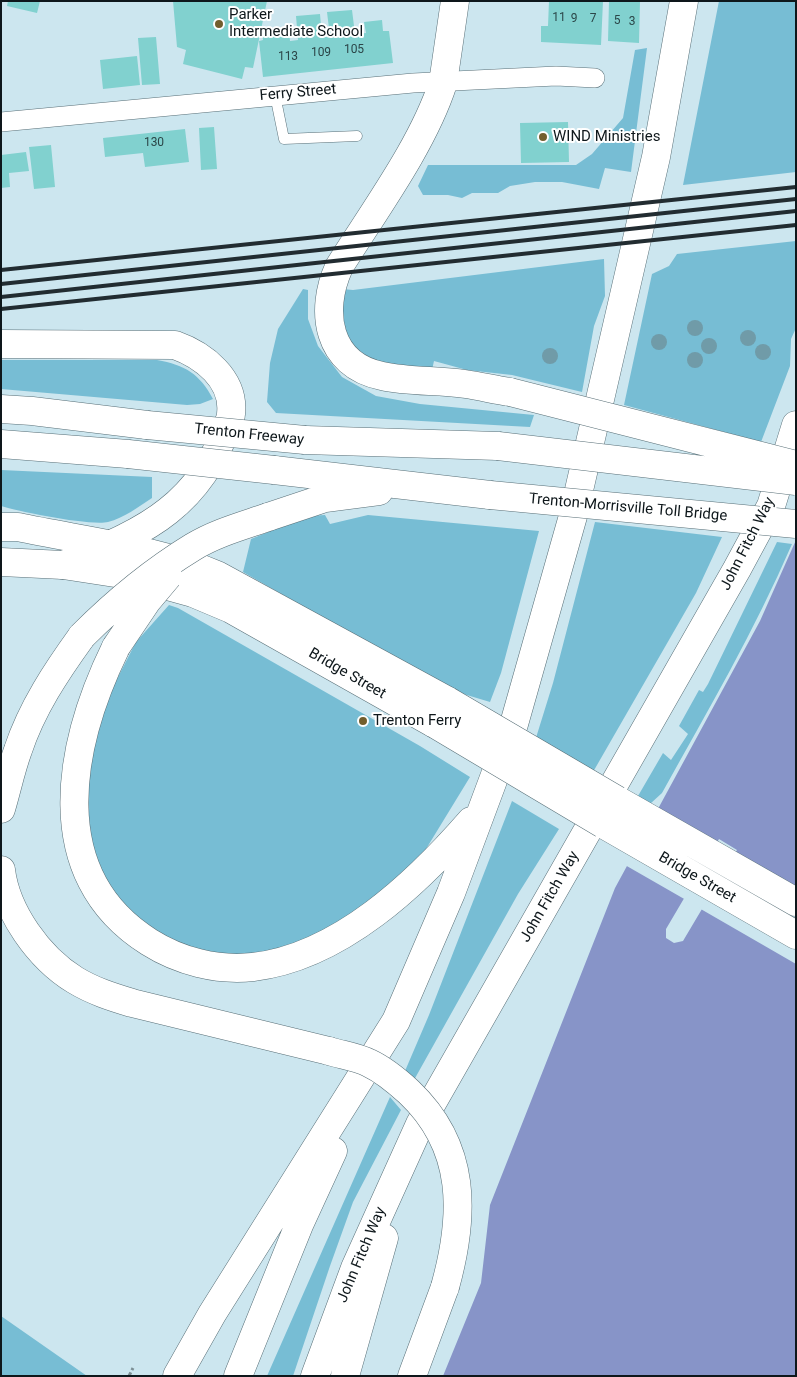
<!DOCTYPE html>
<style>
body{margin:0}
#map{position:relative;width:797px;height:1377px;overflow:hidden;background:#cce6ef;font-family:Roboto,sans-serif}
canvas{display:block}
.frame{position:absolute;inset:0;border:2px solid #0e171b;pointer-events:none}
</style>
<div id="map">
<canvas width="797" height="1377"></canvas>
<div class="frame"></div>
</div>
<script>
const c = document.querySelector('canvas').getContext('2d');
c.lineJoin = 'round';
function paint(path, color) { c.fillStyle = color; c.fill(path, 'evenodd'); }
function stroke(path, color, width, dash) { c.strokeStyle = color; c.lineWidth = width; c.lineCap = dash ? 'butt' : 'round'; c.setLineDash(dash || []); c.stroke(path); }
function write(font, color, halo, rows, align = 'center') {
  c.font = font + ' Roboto,sans-serif'; c.lineWidth = 4; c.setLineDash([]); c.textBaseline = 'middle'; c.strokeStyle = halo; c.fillStyle = color; for (const [text, x, y, turn = 0] of rows) {
    c.save(); c.translate(x, y); c.rotate((+turn || 0) * Math.PI / 180); c.textAlign = isNaN(turn) ? turn : align; if (halo) c.strokeText(text, 0, 0); c.fillText(text, 0, 0); c.restore();
  }
}
paint(new Path2D(`
 M719 1H796V172L683 185Z
 M647 48 631 172 605 168 599 189 562 182H535L510 186 498 193H472L462 198 448 195H423L418 186 428 165H576L592 154 623 118 635 50Z
 M796 241V328L791 339 790 366 761 442 624 405 652 274 669 266 677 254Z
 M604 259 605 296 594 326 582 392 512 375 467 370 434 361 432 370C404 367 362 366 348 336 342 323 343 303 342 289L353 290Z
 M303 289 308 290V319L318 346 342 377 376 396 420 404 534 415 530 427 276 413 267 402 270 363 278 329Z
 M1 360H157C185 365 200 374 213 399L200 404 187 405 1 389Z
 M1 470 152 477V498C138 507 124 518 108 522 91 526 20 512 1 506Z
 M325 515 330 524 368 515 539 531 501 673 490 702 447 689 243 572 251 539 308 516Z
 M595 522 722 537 696 593 593 772 535 741 553 683Z
 M777 542 792 544C755 630 707 712 662 793L650 804 638 796 663 753 671 760 688 734 679 726 699 690 703 692 708 684Z
 M169 605 178 608 420 746 470 777 426 849 399 879 361 911 310 939 270 956H224L178 947 125 909 99 876 84 823 87 773 101 710 136 642Z
 M512 801 559 829 518 894 414 1080 405 1071 429 1015Z
 M390 1097 401 1110 353 1202 330 1266 293 1376H267Z
 M1 1316 87 1376H1Z`), '#77bdd4');
paint(new Path2D(`
 M796 540V1376H443L481 1283 490 1205 615 888 760 621ZM719 839 737 850 683 941 674 943 666 938V929Z`), '#8794c8');
paint(new Path2D(`
 M654 811 717 848 686 900 625 865Z
 M731 856 796 893V964L699 908Z`), '#cce6ef');
paint(new Path2D(`
 M8 1H40L37 13 7 6Z
 M173 1H267L253 68 245 67 242 79 183 64 186 50 177 47Z
 M549 1H603L601 45 541 42V26H548Z
 M609 1H640L639 43 608 41Z
 M352 10 355 34 366 33 364 22 382 20 383 31H389L393 63 263 77 259 41 263 40 262 32 289 29 290 41 298 40 296 16 320 14 322 37H330L327 12Z
 M156 37 160 84 142 85 138 38Z
 M137 56 140 85 103 89 100 60Z
 M568 122 569 162 521 163 520 123Z
 M214 127 217 169 201 170 199 128Z
 M185 129 189 162 145 167 143 153 105 157 103 138Z
 M51 145 55 187 34 189 29 147Z
 M26 152 29 171 9 173 10 187 1 188V155Z`), '#81d1cf');
const service = new Path2D(`
 M275 95 284 139 357 136`);
const minor = new Path2D(`
 M1 122 413 83 556 76 595 78`);
const primary = new Path2D(`
 M1 527H18C84 541 154 548 217 575L448 701
 M1 562 63 565 128 575 193 593 231 609 435 724
 M617 800 796 902
 M603 824 796 935`);
const trunk = new Path2D(`
 M443 83 455 1`);
const motorway = new Path2D(`
 M443 83C423 145 374 211 339 267 319 311 327 365 382 376 409 382 437 380 465 384 480 386 495 390 510 392
 M1 344 175 345C203 355 235 379 231 414 231 418 228 424 226 428 215 460 195 490 168 511 138 535 98 550 63 565
 M1 409 32 411 147 425
 M305 440 498 446
 M1 444 128 454
 M274 470 490 495
 M268 517 325 498 379 491
 M116 647C69 743 41 874 149 942 179 961 217 971 253 967 340 957 417 883 471 821
 M1 809C7 789 11 769 18 750 32 708 56 672 82 636
 M1 870C6 912 39 958 75 980 93 991 112 997 132 1003L329 1051
 M177 1376 212 1314 396 1021 451 893 514 724 573 516 656 157 684 1
 M238 1376 299 1225 333 1151
 M315 1376 355 1268 420 1124 737 569 771 506 796 425
 M345 1376 384 1238
 M412 1376 445 1287`);
stroke(service, '#586f77', 11);
stroke(minor, '#586f77', 20);
stroke(primary, '#586f77', 29);
stroke(trunk, '#586f77', 29);
stroke(motorway, '#586f77', 29);
stroke(new Path2D(`
 M129 1376 133 1368`), '#7c8f95', 3, [4, 2.5]);
stroke(service, '#fff', 10);
stroke(minor, '#fff', 19);
stroke(primary, '#fff', 28);
stroke(trunk, '#fff', 28);
stroke(motorway, '#fff', 28);
stroke(new Path2D(`
 M1 270 796 187
 M1 284 796 199
 M1 297 796 211
 M1 309 796 225`), '#222c31', 4);
const primaryBridge = new Path2D(`
 M448 701 617 800
 M435 724 603 824`);
const motorwayBridge = new Path2D(`
 M510 392 796 465
 M147 425 305 440
 M498 446 796 481
 M128 454 274 470
 M490 495 796 524
 M82 636C115 603 152 572 193 547 216 533 242 526 268 517
 M116 647 147 601 168 576
 M329 1051C342 1055 357 1057 369 1063 384 1070 397 1081 409 1092 467 1147 465 1215 445 1287`);
stroke(primaryBridge, '#586f77', 29, []);
stroke(motorwayBridge, '#586f77', 29, []);
stroke(primaryBridge, '#fff', 28);
stroke(motorwayBridge, '#fff', 28);
c.fillStyle = '#709ba8';
for (const [x, y] of [
 [695,328],
 [748,338],
 [659,342],
 [709,346],
 [763,352],
 [550,356],
 [695,360]
]) { c.beginPath(); c.arc(x, y, 8, 0, 2 * Math.PI); c.fill(); }
for (const [x, y, r, color] of [
 [219,24,5,"#725e2d"],
 [543,137,5,"#725e2d"],
 [363,721,5,"#725e2d"]
]) { const dot = new Path2D(); dot.arc(x, y, r, 0, 2 * Math.PI); c.fillStyle = color; c.fill(dot); stroke(dot, '#fff', 2); }
write('12px', '#2b4648', null, [
 ["11",559,18],
 ["9",574,19],
 ["7",593,19],
 ["5",617,21],
 ["3",632,22],
 ["105",354,50],
 ["109",321,53],
 ["113",288,57],
 ["130",154,143]
]);
write('15px', '#0e171b', '#fff', [
 ["Parker",229,15],
 ["Intermediate School",229,32],
 ["WIND Ministries",553,137],
 ["Trenton Ferry",373,721]
], 'left');
write('15px', '#0e171b', '#fff', [
 ["Ferry Street",298,93,-5],
 ["Trenton Freeway",249,435,6],
 ["Trenton-Morrisville Toll Bridge",628,508,5],
 ["John Fitch Way",748,544,-63],
 ["Bridge Street",347,674,30],
 ["Bridge Street",697,878,30],
 ["John Fitch Way",550,897,-60],
 ["John Fitch Way",362,1255,-67]
]);
</script>
